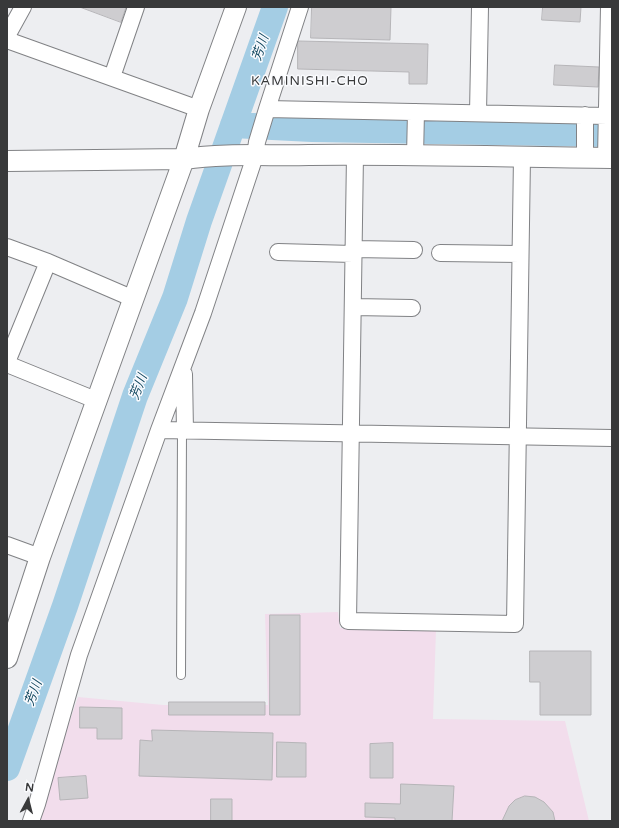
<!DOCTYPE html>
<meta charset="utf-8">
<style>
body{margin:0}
#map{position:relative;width:619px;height:828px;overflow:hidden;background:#edeef1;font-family:"Varela Round",sans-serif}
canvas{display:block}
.frame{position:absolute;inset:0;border:8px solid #38393a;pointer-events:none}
.north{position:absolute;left:8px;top:780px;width:40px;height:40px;-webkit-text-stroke:3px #fafbfe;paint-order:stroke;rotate:7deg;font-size:11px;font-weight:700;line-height:16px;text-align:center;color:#38393a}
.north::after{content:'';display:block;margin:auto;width:14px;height:18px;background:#38393a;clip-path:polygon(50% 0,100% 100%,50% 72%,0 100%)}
</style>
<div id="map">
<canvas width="619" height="828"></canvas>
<div class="frame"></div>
<div class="north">N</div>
</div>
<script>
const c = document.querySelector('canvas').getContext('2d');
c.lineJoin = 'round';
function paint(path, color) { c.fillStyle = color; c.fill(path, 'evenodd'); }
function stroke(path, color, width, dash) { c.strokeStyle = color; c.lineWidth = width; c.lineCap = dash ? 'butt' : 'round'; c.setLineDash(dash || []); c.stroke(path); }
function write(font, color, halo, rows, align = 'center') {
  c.font = font + ' "Varela Round","Noto Sans JP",sans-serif'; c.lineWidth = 3; c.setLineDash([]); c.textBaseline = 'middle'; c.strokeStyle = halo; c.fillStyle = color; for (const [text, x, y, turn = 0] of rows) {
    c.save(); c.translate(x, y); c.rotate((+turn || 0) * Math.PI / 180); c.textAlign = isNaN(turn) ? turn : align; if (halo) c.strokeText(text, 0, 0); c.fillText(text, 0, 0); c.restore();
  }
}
paint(new Path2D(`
 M338 612 340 628 436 630 433 719 565 721 589 821H35L78 697 163 705H268L265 614Z`), '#f2ddec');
stroke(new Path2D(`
 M233 125 312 129 612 134
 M7 768 65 606 135 396 175 298 199 221 275 7`), '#a4cde4', 26);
const building = new Path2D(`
 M80 7H126L121 22Z
 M312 7H391L390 40 311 38Z
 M543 7H581L580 22 542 20Z
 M298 41 428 44 427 84H409V72L298 69Z
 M555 65 599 67 598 87 554 85Z
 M270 615H300V715H270Z
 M530 651H591V715H540V682H530Z
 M169 702H265V715H169Z
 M80 707 122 708V739H97V728H80Z
 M152 730 273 733 272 780 139 776 140 740 152 741Z
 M277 742 306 743V777H277Z
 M393 743V778H370V744Z
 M86 776 88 798 60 800 58 778Z
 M401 784 454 786 452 821H395V818L365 817V803L400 804Z
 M525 796 535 797 544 802 553 812 555 821H502L509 806 515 800Z
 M211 799H232V821H211Z`);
paint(building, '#cecdd0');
stroke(building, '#b6b5b8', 1);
const service = new Path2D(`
 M181 675 182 430`);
const minor = new Path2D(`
 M7 36 23 7
 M7 40 199 109
 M112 77 136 7
 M267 109 607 116
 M478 113 480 7
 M355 155 348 621 515 624 522 157
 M415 156 416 112
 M585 158V115
 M606 158 609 7
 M7 247 48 262
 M354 249 414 250
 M278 252 353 254
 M440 253 520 254
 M353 307 412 308
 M7 362 48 262 134 299
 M7 364 98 401
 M184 374 185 431
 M159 430 612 438
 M7 545 40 557
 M31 821 37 804 79 655 159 430 203 313 255 156 257 142 267 109 300 7`);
const tertiary = new Path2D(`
 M7 161 184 159C225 153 267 156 309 155 410 154 511 157 612 158
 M7 658 40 557 184 159 199 109 236 7`);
stroke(service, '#818285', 10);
stroke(minor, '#818285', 18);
stroke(tertiary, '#818285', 22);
stroke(service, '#fff', 8);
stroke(minor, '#fff', 16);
stroke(tertiary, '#fff', 20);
write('italic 13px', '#154a62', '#fafbfe', [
 ["芳川",261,48,-71],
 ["芳川",139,387,-69],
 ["芳川",34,693,-70]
]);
c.letterSpacing = '1px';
write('13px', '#38393a', '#fafbfe', [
 ["KAMINISHI-CHO",310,82]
]);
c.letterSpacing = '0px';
</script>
